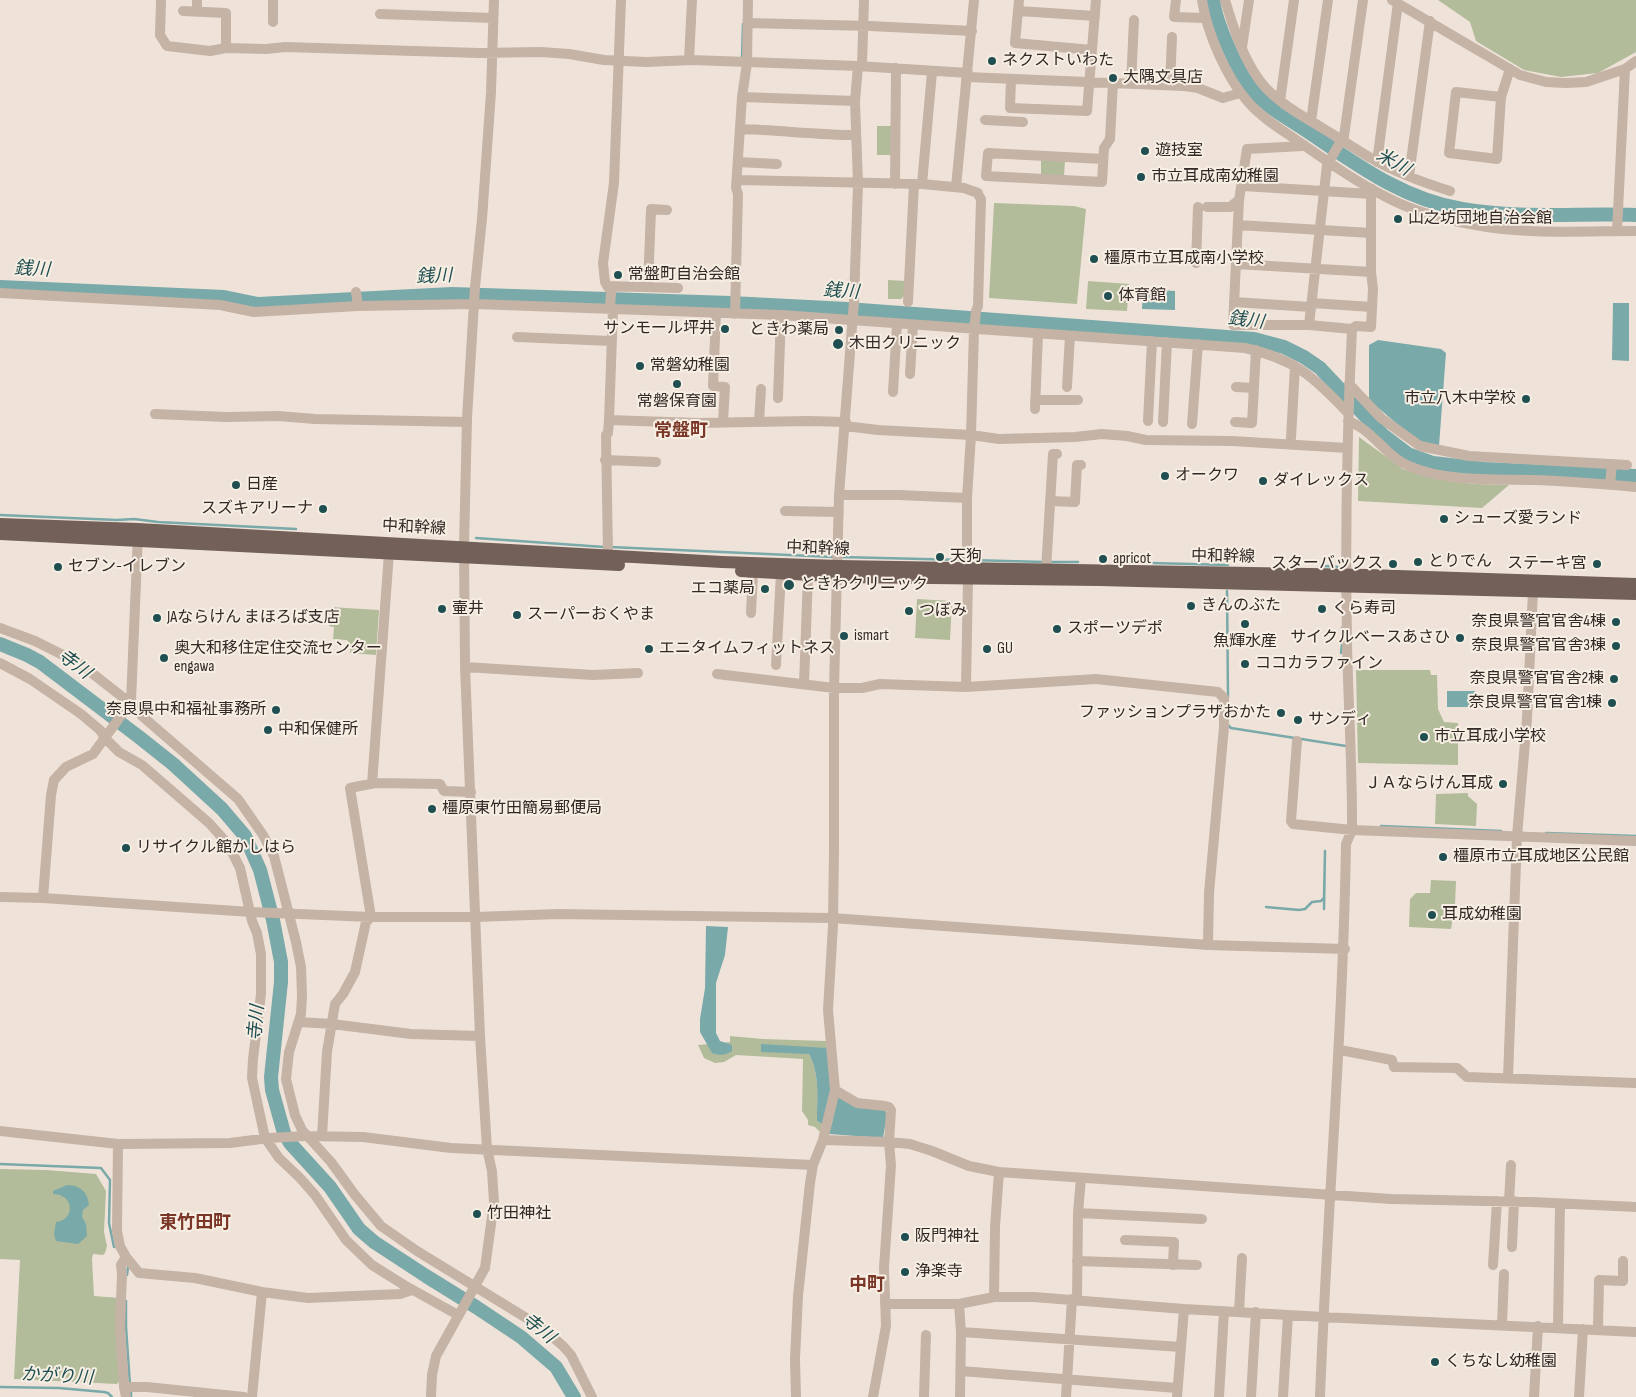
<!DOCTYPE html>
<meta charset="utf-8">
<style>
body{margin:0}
canvas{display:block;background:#efe3d9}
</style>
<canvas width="1636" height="1397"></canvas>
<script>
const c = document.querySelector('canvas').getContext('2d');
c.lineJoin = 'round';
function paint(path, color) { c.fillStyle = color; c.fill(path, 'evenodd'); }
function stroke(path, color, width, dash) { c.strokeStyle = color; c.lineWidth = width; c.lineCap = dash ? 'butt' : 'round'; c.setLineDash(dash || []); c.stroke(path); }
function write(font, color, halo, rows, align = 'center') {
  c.font = font + ' "Sofia Sans Condensed","Noto Sans JP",sans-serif'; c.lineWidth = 4; c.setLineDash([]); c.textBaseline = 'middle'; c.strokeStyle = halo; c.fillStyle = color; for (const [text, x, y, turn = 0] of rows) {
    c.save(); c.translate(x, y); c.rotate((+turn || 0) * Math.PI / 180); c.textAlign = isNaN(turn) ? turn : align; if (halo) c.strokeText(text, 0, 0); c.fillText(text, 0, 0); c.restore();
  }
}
paint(new Path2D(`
 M1438 0H1636V52L1598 73 1561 77 1524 70 1476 41 1470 22Z
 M877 126H891V155H877Z
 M1041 160 1065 161 1064 176 1041 175Z
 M994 203 1074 206 1086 209 1077 304 989 298Z
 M888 280 906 281 905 295 901 299H888Z
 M1088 281 1129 284 1127 311 1086 309Z
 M1359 437 1403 469 1447 481 1475 484 1509 485 1482 508 1358 501Z
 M917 599 952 601 950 640 915 638Z
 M330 607 379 610 376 655 350 653 351 646 347 640 333 639 334 627 329 626Z
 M1356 670H1430L1431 675H1437L1438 709 1444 722 1458 723V765L1358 763Z
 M1468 793V796L1477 804 1476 826 1435 824 1436 794Z
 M1431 880 1456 881 1455 905 1451 929 1409 927 1410 899 1416 893H1430Z
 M730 1036 763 1039 826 1041 827 1048 809 1054C820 1075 817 1098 817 1121L824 1125 821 1133 815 1127 808 1125V1120L802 1111 803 1059 736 1055 724 1062 715 1063 704 1058 698 1045 730 1042Z
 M0 1169 46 1170 96 1174 106 1191 104 1232 107 1246 105 1253 103 1255 93 1254 92 1259 94 1296 119 1298 120 1380 117 1384 14 1379 20 1260 0 1259Z`), '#b2bc9a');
paint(new Path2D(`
 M1143 289 1175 291V310L1142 309Z
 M1613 303H1629V361L1612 360Z
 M1378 340 1441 349 1446 353 1439 446 1416 440 1369 400V345Z
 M1447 691H1475V707H1447Z
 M706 926 728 927 725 955 716 983V1033L720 1041 732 1045V1051C727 1055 719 1056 712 1053L700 1032V1019L705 988Z
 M761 1044 827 1048 831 1093 824 1125 817 1121C817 1098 820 1075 809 1054L761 1052Z
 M838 1097 885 1110 887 1115 883 1138 829 1134Z
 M67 1185C80 1185 88 1192 89 1205L83 1210 82 1217 86 1224 87 1236 78 1244 56 1241 54 1234 56 1222C76 1220 74 1194 53 1194V1191Z`), '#7aa9a9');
stroke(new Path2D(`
 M742 58 743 24
 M0 515 117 520 134 519 158 522 296 529
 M476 538 604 547
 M610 547 834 557
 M840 557 964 560
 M969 560 1044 562
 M1049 562H1078
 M1114 562 1228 565
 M1324 566 1341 567
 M1227 591 1228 697
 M1342 636V628
 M1341 653 1342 644
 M1228 725 1231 728 1346 746
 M1381 826 1501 831
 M1546 833 1636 836
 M1266 907 1299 910 1305 909 1312 902 1321 901 1324 898 1325 851 1324 909
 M0 1164 101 1168 110 1180 109 1223 114 1247
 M127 1275 128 1267
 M126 1301V1327L130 1385
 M0 1387 59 1388 104 1392 108 1393 112 1397
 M131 1390V1397`), '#7aa9a9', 2.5);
stroke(new Path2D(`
 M1213 0C1216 23 1236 68 1250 87 1264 106 1288 118 1307 131 1356 164 1402 199 1462 209 1519 219 1578 213 1636 215
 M0 287 224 297 258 304 452 294 731 303 847 309 1254 339 1284 347 1304 357 1320 368 1383 435 1408 454 1433 463 1485 469 1636 476
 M0 644 27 655 40 662 139 737 173 764 222 809 245 836 260 870 273 920 281 962V982L271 1077 272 1090 284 1133 290 1143 330 1187 359 1229 374 1242 426 1276 476 1307 521 1337 556 1367 574 1397`), '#7aa9a9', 14);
stroke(new Path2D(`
 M161 0 160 35 167 46 210 51 226 48 266 49 285 47 479 53 541 52 569 54 604 60 646 62 692 60 858 66 968 73
 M1019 0 1015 43 1092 50
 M1176 0 1174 17 1205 18
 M1202 0C1207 33 1226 77 1248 102 1261 117 1279 128 1295 139 1325 160 1356 182 1388 198 1413 211 1442 219 1470 224 1524 235 1581 231 1636 231
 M1225 0C1233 27 1243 58 1260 81 1276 102 1301 115 1324 129 1341 139 1358 151 1376 161 1399 174 1425 183 1450 191
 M1392 0 1520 75 1546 82 1566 83 1586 82 1625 69 1636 61
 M183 11 226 13V48
 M1019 11 1095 16
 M197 12V0
 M380 14 493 18
 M273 22V0
 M748 23 870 26 972 31
 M1242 47 1249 0
 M689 60 692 0
 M858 66 855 101 858 184 854 301 839 495 834 688V847L833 925 828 1010 835 1090 857 1103 885 1106 889 1107 891 1110 889 1142 891 1165 884 1268 886 1326 873 1397
 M862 66 864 0
 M967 77 1184 86 1198 88 1223 98 1240 93
 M1011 79 1010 108 1087 111 1096 0
 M1131 84 1134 20
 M1170 85 1172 37
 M742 97 855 101
 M1501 97 1456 92 1449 153 1497 159 1501 97 1510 69
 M1280 101 1294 0
 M985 120 1023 122
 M1311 121 1328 0
 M740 129C779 130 817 135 856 135
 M1303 146 1247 149 1239 200 1233 325H1309L1352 329 1356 326 1371 327 1373 289 1371 272V194L1372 189
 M1103 159 988 153 986 176 1102 182 1104 148 1110 139 1113 83
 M738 162 777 164
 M1377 162 1398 3
 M1409 176 1430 21
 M737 180 922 184 964 188 978 193
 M895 184 896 68
 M922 184 932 72
 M1243 186 1371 194
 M956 187 974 0
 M1207 207H1230L1239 200
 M1238 225 1371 233
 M1617 231 1625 69
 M1196 263 1198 207
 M1236 264 1371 272
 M607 286 678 288
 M648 287 651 209 667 210
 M356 292 358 306
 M0 293 220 305 254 312 358 306 475 304 781 315 1245 348C1295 359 1314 377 1348 413
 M908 302 914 184
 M1234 302 1311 307
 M1312 303 1372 307
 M610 309 611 292 605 282 603 263 614 183 621 0
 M716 313 713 386 725 387 723 422
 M735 314 738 194 736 188 742 97 747 63 748 0
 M1309 325 1327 165 1344 136 1363 0
 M517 337 611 341
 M910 374 913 325
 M1349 384 1381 418 1420 446 1469 456 1627 465
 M1067 387 1070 336
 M1236 387 1254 388
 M893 392 897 324
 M778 398 781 315
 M1035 400H1078
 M1035 409 1038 334
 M155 414 226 417 278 416 315 419 467 422
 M609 420 698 423 808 421 846 422
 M1148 421 1152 341
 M1348 421C1372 429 1385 456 1409 466 1446 482 1494 479 1533 480 1568 481 1602 484 1636 487
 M759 422 761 389
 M1163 422 1167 342
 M1235 422 1252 423 1256 350
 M1192 424 1198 344
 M845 426 878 430 971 435 999 439 1075 437 1102 434 1127 436 1146 440 1232 441 1347 448
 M1291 438 1295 366
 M605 460 656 462
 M1610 485 1612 464
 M839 495H899L967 498
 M1050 501 1075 502 1077 465H1081
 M785 511 839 512
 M608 555 606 435 608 433 609 420 613 309
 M967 569V498L971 435 974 330 976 311 978 306 981 199 979 196
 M1046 570 1053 454H1057
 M751 613 753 572
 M0 628 35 641 79 663 125 699 131 702 142 716 238 799 263 835 274 856 296 942 301 967 302 996 301 1014 289 1052 286 1079 295 1115 302 1130 331 1162 355 1195 381 1226 417 1251 541 1327 563 1346 571 1355 592 1397
 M0 663 30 679 81 714 100 730 105 738 119 752 142 765 209 823 228 844 240 868 252 921 257 933 261 954V994L253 1059 252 1078 265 1138 279 1158 300 1178 315 1195 346 1240 372 1265 404 1285 458 1315
 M776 665 781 573
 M465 667 593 675 638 673
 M717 674 834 688H862L880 684 966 687 1096 679 1218 692 1224 698V727L1209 893 1208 945
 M804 684 808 575
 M966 687 968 578
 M1297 741 1291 821 1293 824 1352 830 1636 841
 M372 784 389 553
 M0 897 43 898 251 912 371 917H475L558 914 832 918 1208 945 1345 949
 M43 898 51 795 54 780 66 767 93 754 131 702 138 534
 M299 1022 332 1024 411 1034 480 1036
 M1340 1050 1392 1060 1394 1067 1457 1068 1467 1077 1636 1083
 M1508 1078 1517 836 1527 719 1533 591
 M0 1131 118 1144 230 1143 269 1138 306 1136 363 1137 451 1148 813 1165
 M322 1136 327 1052 335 1004 343 994 355 972 366 922 371 917 350 788 375 783 440 784 444 791 471 792
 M823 1140 889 1142 910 1144 932 1151 969 1166 999 1172 1391 1199 1532 1202 1636 1207
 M118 1144 117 1231 120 1246 126 1257 139 1273 195 1278 262 1292 308 1298 400 1294 412 1290
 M1509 1201 1511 1165
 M1078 1213 1202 1219
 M1125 1240 1174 1242 1173 1265
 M1512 1247 1514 1201
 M126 1257 121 1265 122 1274 120 1327 124 1387 126 1397
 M1077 1261 1197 1265
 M1493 1265 1497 1201
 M994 1297 995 1227 999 1172
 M1077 1299 1078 1213 1081 1178
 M885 1304H959L994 1297H1034L1184 1309 1323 1317 1636 1332
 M959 1304 961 1332 960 1397
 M1239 1312 1242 1258
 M1502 1325 1504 1274
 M1558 1327 1560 1204
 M1598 1329 1599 1280 1623 1281V1261
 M961 1332 1181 1347
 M961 1371 1177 1388
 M124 1387H147L244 1397
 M252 1397 262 1292
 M431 1397 432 1375 436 1356 485 1268 494 1202 492 1171 487 1149 480 1036 465 667 464 547 467 418 475 287 482 219 491 92 494 0
 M796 1397 795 1359 798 1296 810 1183 813 1165 823 1140 835 1090
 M924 1397 926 1335
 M1066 1397 1072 1299
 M1177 1397 1184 1309
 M1219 1397 1224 1311
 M1251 1397 1256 1312
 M1283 1397 1288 1315
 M1320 1397C1327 1213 1343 1029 1346 844L1352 830V819C1352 759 1348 700 1347 640 1345 536 1347 432 1352 329
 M1534 1397 1538 1326
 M1579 1397 1583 1329`), '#c5b3a6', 10);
stroke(new Path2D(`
 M0 524 138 529 722 562 838 566 1368 575 1636 584
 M0 534 619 565
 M741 571 846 577 1099 580 1636 594`), '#736058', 12);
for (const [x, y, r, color] of [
 [992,61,5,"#1f4f50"],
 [1113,78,5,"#1f4f50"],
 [1145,151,5,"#1f4f50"],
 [1141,177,5,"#1f4f50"],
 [1398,219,5,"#1f4f50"],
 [1094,259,5,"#1f4f50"],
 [618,275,5,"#1f4f50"],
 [1108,296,5,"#1f4f50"],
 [725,329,5,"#1f4f50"],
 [839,330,5,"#1f4f50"],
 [838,344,6,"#1f4f50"],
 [640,366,5,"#1f4f50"],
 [677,384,5,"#1f4f50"],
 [1526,399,5,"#1f4f50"],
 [1165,476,5,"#1f4f50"],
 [1263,481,5,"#1f4f50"],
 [236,485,5,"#1f4f50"],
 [323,509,5,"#1f4f50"],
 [1444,519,5,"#1f4f50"],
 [940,557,5,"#1f4f50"],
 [1103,559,5,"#1f4f50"],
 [1418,562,5,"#1f4f50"],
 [1393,564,5,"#1f4f50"],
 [1597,564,5,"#1f4f50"],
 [58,567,5,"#1f4f50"],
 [789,585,6,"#1f4f50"],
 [765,589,5,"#1f4f50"],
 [1191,606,5,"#1f4f50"],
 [442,609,5,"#1f4f50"],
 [1322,609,5,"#1f4f50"],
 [909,611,5,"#1f4f50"],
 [517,615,5,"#1f4f50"],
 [157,618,5,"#1f4f50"],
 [1616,622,5,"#1f4f50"],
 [1245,624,5,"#1f4f50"],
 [1057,629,5,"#1f4f50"],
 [844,636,5,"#1f4f50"],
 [1460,638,5,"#1f4f50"],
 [1616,646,5,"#1f4f50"],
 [649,649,5,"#1f4f50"],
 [987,649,5,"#1f4f50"],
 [164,658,5,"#1f4f50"],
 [1245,664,5,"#1f4f50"],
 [1614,679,5,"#1f4f50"],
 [1612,703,5,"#1f4f50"],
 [276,710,5,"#1f4f50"],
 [1281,713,5,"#1f4f50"],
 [1298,720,5,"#1f4f50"],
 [268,730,5,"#1f4f50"],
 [1424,737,5,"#1f4f50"],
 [1503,784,5,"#1f4f50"],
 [432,809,5,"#1f4f50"],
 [126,848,5,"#1f4f50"],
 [1443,857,5,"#1f4f50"],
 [1432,915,5,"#1f4f50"],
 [477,1214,5,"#1f4f50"],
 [905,1237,5,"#1f4f50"],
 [905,1272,5,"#1f4f50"],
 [1435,1362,5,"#1f4f50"]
]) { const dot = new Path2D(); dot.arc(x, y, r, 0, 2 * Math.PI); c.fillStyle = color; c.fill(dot); stroke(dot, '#f7eee4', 2); }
write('16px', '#322926', '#f7eee4', [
 ["ネクストいわた",1002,61],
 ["大隅文具店",1123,78],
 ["遊技室",1155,151],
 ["市立耳成南幼稚園",1151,177],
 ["山之坊団地自治会館",1408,219],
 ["橿原市立耳成南小学校",1104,259],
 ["常盤町自治会館",628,275],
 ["体育館",1118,296],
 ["サンモール坪井",715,329,"right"],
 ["ときわ薬局",829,330,"right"],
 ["木田クリニック",849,344],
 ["常磐幼稚園",650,366],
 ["市立八木中学校",1516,399,"right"],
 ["常磐保育園",677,402,"center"],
 ["オークワ",1175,476],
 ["ダイレックス",1273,481],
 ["日産",246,485],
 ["スズキアリーナ",313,509,"right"],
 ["シューズ愛ランド",1454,519],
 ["天狗",950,557],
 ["apricot",1113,559],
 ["とりでん",1428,562],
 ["スターバックス",1383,564,"right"],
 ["ステーキ宮",1587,564,"right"],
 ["セブン-イレブン",68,567],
 ["ときわクリニック",800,585],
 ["エコ薬局",755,589,"right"],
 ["きんのぶた",1201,606],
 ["壷井",452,609],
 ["くら寿司",1332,609],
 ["つぼみ",919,611],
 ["スーパーおくやま",527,615],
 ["JAならけん まほろば支店",167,618],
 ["奈良県警官官舎4棟",1606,622,"right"],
 ["スポーツデポ",1067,629],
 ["ismart",854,636],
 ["サイクルベースあさひ",1450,638,"right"],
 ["魚輝水産",1245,642,"center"],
 ["奈良県警官官舎3棟",1606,646,"right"],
 ["奥大和移住定住交流センター",174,649],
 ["engawa",174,667],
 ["エニタイムフィットネス",659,649],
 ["GU",997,649],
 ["ココカラファイン",1255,664],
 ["奈良県警官官舎2棟",1604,679,"right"],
 ["奈良県警官官舎1棟",1602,703,"right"],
 ["奈良県中和福祉事務所",266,710,"right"],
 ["ファッションプラザおかた",1271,713,"right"],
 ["サンディ",1308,720],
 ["中和保健所",278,730],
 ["市立耳成小学校",1434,737],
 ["ＪＡならけん耳成",1493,784,"right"],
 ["橿原東竹田簡易郵便局",442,809],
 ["リサイクル館かしはら",136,848],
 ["橿原市立耳成地区公民館",1453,857],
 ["耳成幼稚園",1442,915],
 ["竹田神社",487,1214],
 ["阪門神社",915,1237],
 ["浄楽寺",915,1272],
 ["くちなし幼稚園",1445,1362]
], 'left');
write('16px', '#322926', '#f7eee4', [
 ["中和幹線",414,528,3],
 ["中和幹線",818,549,2],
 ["中和幹線",1223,557,1]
]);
write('italic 18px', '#1f4f50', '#f7eee4', [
 ["米川",1393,163,29],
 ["銭川",32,270,3],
 ["銭川",434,277,-2],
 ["銭川",841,292,4],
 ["銭川",1246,321,7],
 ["寺川",74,665,37],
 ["寺川",257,1023,-85],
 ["寺川",538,1329,39],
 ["かがり川",57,1377,3]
]);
write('bold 18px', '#7a3626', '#f7eee4', [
 ["常盤町",681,431],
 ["東竹田町",195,1223],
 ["中町",867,1285]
]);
</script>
